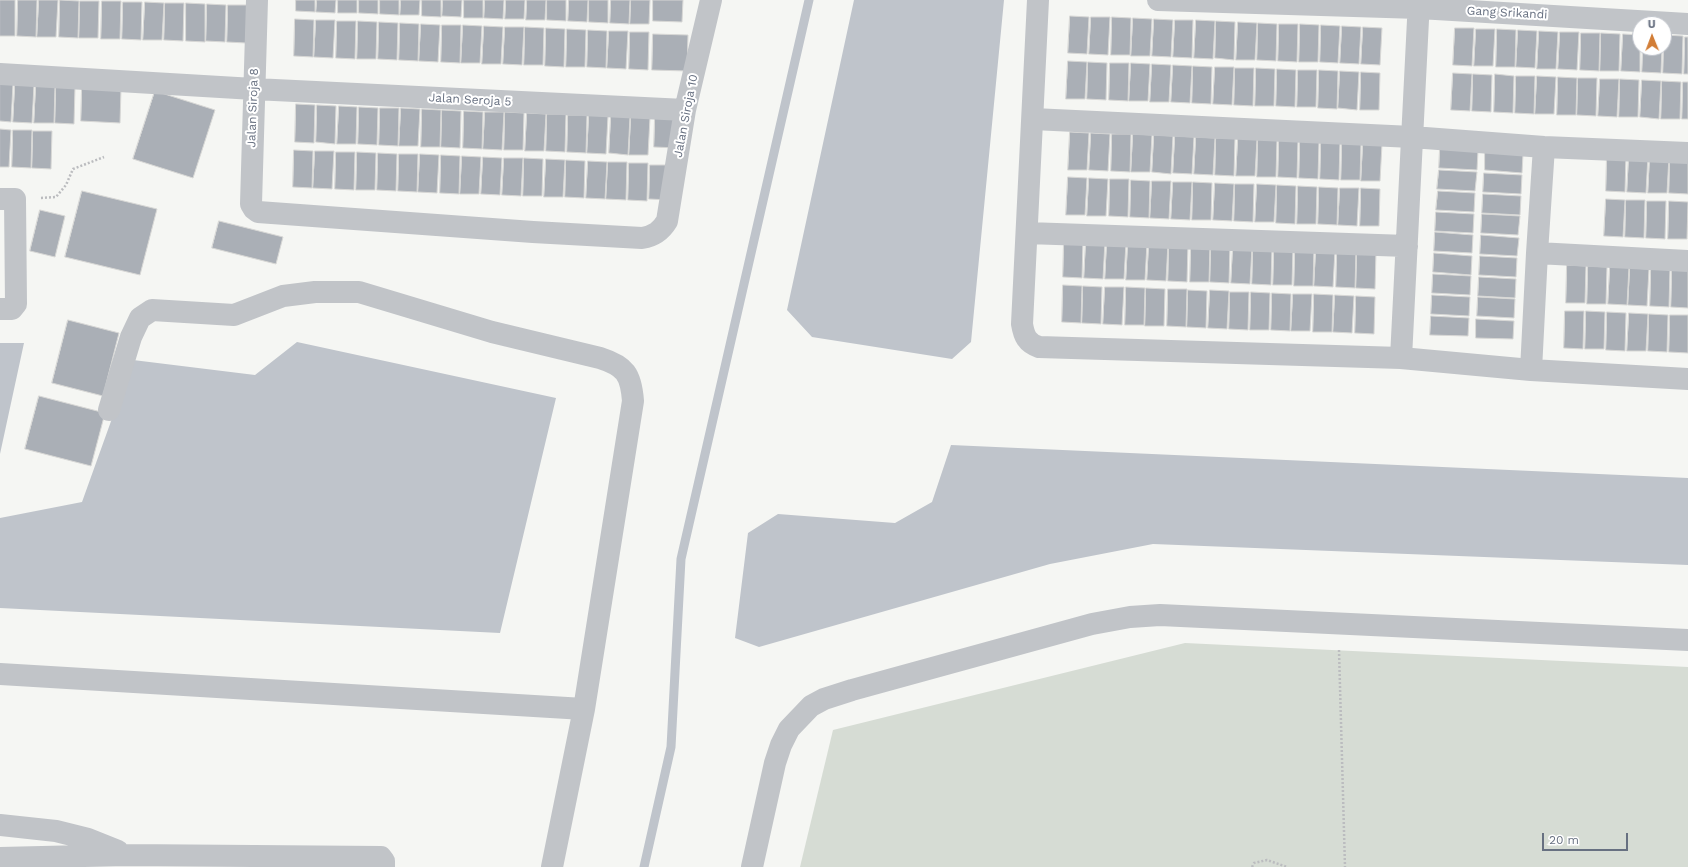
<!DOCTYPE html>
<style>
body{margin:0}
#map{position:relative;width:1688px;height:867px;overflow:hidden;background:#f5f6f3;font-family:"Work Sans",sans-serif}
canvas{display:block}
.north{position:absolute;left:1632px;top:16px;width:40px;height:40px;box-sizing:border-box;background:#fff;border:1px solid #c2c6cd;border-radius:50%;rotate:359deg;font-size:11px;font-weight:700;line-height:16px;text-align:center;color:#677081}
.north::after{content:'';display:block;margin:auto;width:14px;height:18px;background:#d27d36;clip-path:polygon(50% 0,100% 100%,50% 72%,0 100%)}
.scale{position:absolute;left:1542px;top:833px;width:86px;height:18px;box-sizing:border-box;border:2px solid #677081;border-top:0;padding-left:5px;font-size:12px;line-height:14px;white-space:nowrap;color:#677081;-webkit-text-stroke:3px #fff;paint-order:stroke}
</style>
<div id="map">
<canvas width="1688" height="867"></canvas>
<div class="north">U</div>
<div class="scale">20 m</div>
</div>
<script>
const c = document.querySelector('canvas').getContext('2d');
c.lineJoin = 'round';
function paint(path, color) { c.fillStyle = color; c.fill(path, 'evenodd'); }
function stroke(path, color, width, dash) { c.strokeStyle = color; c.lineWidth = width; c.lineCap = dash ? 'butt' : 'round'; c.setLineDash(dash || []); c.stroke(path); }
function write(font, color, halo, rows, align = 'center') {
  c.font = font + ' "Work Sans",sans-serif'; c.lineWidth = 4; c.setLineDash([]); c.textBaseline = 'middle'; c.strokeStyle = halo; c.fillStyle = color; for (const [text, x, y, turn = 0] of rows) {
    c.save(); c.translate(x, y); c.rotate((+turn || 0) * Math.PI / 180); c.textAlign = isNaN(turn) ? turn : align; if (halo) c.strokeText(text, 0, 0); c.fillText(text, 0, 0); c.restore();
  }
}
paint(new Path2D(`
 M1185 643 1688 667V867H800L833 730Z`), '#d6dcd4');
paint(new Path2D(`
 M854 0H1004L971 342 952 359 812 337 787 310Z
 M297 342 556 398 500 633 0 608V518L82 502 133 360 255 375Z
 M0 343H24L0 454Z
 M951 445 1688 478V565L1153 544 1050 564 759 647 735 638 748 533 778 514 895 523 932 502Z`), '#bfc4cb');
stroke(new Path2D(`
 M644 867 671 747 681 559 809 0`), '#bfc4cb', 9);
const building = new Path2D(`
 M0 0H15V36H0Z
 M18 0H37L36 37 17 36Z
 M39 0H58L56 37H37Z
 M60 0 79 1 78 38 59 37Z
 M296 0H315V12L296 11Z
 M317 0H336L335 13 316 12Z
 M338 0H357V13H338Z
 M359 0H378V14L359 13Z
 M380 0H399V15L380 14Z
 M401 0H420L419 15H400Z
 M422 0H441V17L422 16Z
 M443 0H462L461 17 442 16Z
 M464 0H483V18H464Z
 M485 0H504L503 19 484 18Z
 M506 0H525L524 19H505Z
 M527 0H546L545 20H526Z
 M547 0H566V21L547 20Z
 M569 0H588L587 22 568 21Z
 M589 0H608V23L589 22Z
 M611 0H630L629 24 610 23Z
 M631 0H650L649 24H630Z
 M653 0H683L682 22 653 21Z
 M80 1H99L98 38H79Z
 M102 1H121L120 39H101Z
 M123 2H142L141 40 122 39Z
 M145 2 164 3 162 40H143Z
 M165 3H184L183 41 164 40Z
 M186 3 205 4V42L186 41Z
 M207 4 226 5 225 42 206 41Z
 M228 5H247L246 43 227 42Z
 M1070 16 1089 17 1087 54 1068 53Z
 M1091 17H1110L1108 55 1089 54Z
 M1112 17 1131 18 1130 55H1111Z
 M1133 18 1152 19 1150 56H1131Z
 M295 19 314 20 313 57 294 56Z
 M1154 19 1173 20 1171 57 1152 56Z
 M316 20H335L333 58 314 57Z
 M1175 20H1193L1192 58 1173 57Z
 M1196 20 1215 21 1213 59 1194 58Z
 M337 21H356L355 59 336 58Z
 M358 21 377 22 376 59H357Z
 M1216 21 1235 22 1234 60 1215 58Z
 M379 22 398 23 397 60 378 59Z
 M1238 22 1257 23 1255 60H1236Z
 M400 23 419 24 418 61 399 60Z
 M1258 23 1277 24 1276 61 1257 60Z
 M421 24 440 25 438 62 419 61Z
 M1279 24H1298L1297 62 1278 61Z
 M1300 24 1319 25 1318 62H1299Z
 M442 25H461L460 63 441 62Z
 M463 25 482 26 480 63H461Z
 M1321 25 1340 26 1338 63 1320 62Z
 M484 26 503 27 501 64H482Z
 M1342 26 1361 27 1359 64 1340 63Z
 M505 27H524L522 65 503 64Z
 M525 27 544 28 543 65H524Z
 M1363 27 1382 28 1380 65 1361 64Z
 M546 28 565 29 564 67 545 66Z
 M1455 28H1474L1472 66 1453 65Z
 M567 29 586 30 585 67H566Z
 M1476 29H1495L1493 66H1474Z
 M1497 29 1516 30 1515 67H1496Z
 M588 30 607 31 606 68 587 67Z
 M1518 30 1537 31 1535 68 1516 67Z
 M609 31H628L626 69 607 68Z
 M1539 31 1558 32 1556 69H1537Z
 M630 32H649L648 70 629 69Z
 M1560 32H1579L1577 70 1558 69Z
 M1581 33H1600L1599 71 1580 70Z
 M1601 33 1620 34 1619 71H1600Z
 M653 34 688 35 687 71 652 70Z
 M1623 34 1640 35V72L1621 71Z
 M1664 35 1683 36 1682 74 1663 73Z
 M1685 37H1688V74H1684Z
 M1643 48H1662L1661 73 1642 72Z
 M1068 61 1087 62 1085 99H1066Z
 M1088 62 1107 63 1106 100 1087 99Z
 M1110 63H1129L1128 101 1109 100Z
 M1131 63 1150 64 1148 101H1129Z
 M1152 64 1171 65 1169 102H1150Z
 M1173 65 1192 66 1190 103 1171 102Z
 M1193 66 1212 67 1211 104 1192 103Z
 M1215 67H1234L1232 105 1213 104Z
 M1235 68H1254L1253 106 1234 105Z
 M1256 68 1275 69 1274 106H1255Z
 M1277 69 1296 70 1295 107 1276 106Z
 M1298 70H1317L1316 107H1297Z
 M1319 70 1338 71 1337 109 1318 108Z
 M1340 71 1359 72 1357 110 1338 108Z
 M1361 72 1380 73 1379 110H1360Z
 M1453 73 1472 74 1470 111 1451 110Z
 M1473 74 1492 75 1491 112 1472 111Z
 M1495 74 1514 76 1513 113 1494 112Z
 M1516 76H1535L1534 114 1515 113Z
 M1537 76 1556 77 1554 114H1535Z
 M1558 77 1577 78 1576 115H1557Z
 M1578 78H1597L1596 116 1577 115Z
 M1600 79H1619L1617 117 1598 116Z
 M1620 79 1639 80 1638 117H1619Z
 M1642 80 1661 81 1659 119 1640 117Z
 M1662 81 1681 82 1680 119H1661Z
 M1683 82H1688V119H1682Z
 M0 84H13L11 122 0 121Z
 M15 85H34L32 123 13 122Z
 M36 85 55 86 54 123H34Z
 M56 86 75 87 74 124 55 123Z
 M82 87 121 89 120 123 81 121Z
 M155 91 215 110 193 178 133 159Z
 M296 104 315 105 314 143 295 142Z
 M317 105 336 106 335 144 316 142Z
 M339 106 357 107 356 144H337Z
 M359 107 378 108 377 145 358 144Z
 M380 108H399L398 146 379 145Z
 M401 108 420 109 418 146H399Z
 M422 109 441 110 440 147H421Z
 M442 110 461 111 460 148 441 147Z
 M464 111 483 112 482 149 463 148Z
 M485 112H504L502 150 483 149Z
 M505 112 524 113 523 150H504Z
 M527 113 546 114 544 151H525Z
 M547 114H566L565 152 546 151Z
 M568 115H587L586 153 567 152Z
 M589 115 608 116 606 154 587 153Z
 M611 116 630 117 628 155 609 153Z
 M631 117 650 118 648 155H629Z
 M655 117 678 118 677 148 654 147Z
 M0 129 11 130 9 167H0Z
 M13 130H32L31 168 12 167Z
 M33 131H52L51 169 32 168Z
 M1070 132 1089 133 1087 170H1068Z
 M1091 133 1110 134 1108 171 1089 170Z
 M1112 134H1131L1130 172 1111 171Z
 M1133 134 1152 135 1150 172H1131Z
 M1154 135 1173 136 1171 174 1152 172Z
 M1175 136 1194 137 1192 174 1173 173Z
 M1196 137 1215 138 1213 175 1194 174Z
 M1216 138H1235L1234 176 1215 175Z
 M1238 138 1257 139 1255 176H1236Z
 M1258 139 1277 140 1276 177H1257Z
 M1279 140H1298L1297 178 1278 177Z
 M1300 140 1319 142 1318 179 1299 178Z
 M1321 142H1340L1339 180 1320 179Z
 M1342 142 1361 143 1360 180H1341Z
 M1363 143 1382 144 1380 181H1361Z
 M1440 149 1478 151 1477 170 1439 168Z
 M294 150 313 151 312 188 293 187Z
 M315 151H334L332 189 313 188Z
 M1485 151 1523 154 1522 173 1485 170Z
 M336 152H355L354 190 335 189Z
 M357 152 376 153 375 190H356Z
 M378 153 397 154 396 191 377 190Z
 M399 154H418L417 192 398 191Z
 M420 154 439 155 437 193 418 192Z
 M1607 154H1626L1625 192 1606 191Z
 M441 155 460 156 459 194 440 193Z
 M1629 155H1648L1646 193 1627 192Z
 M1650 155 1669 156 1667 193H1648Z
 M462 156 481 157 479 194H460Z
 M1670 156 1688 157V194L1669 193Z
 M483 157 502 158 500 195 481 194Z
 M504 158H523L521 196 502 195Z
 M524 158 543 159 542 196H523Z
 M546 159 565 160 563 197H544Z
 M566 160 585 161 584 198 565 197Z
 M588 161 607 162 605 199 586 198Z
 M608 162H627L626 200 606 199Z
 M629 163H648L647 201 628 200Z
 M650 165H671L670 200 649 199Z
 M1439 170 1477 172 1475 191 1437 189Z
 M1484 173 1522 175 1521 194 1483 192Z
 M1068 177 1087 178 1085 215H1066Z
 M1089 178 1108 179 1106 216H1087Z
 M1110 179H1129L1128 217 1109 216Z
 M1131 180 1150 181 1149 218 1130 217Z
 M1152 181H1171L1169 219 1150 218Z
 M1173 182H1192L1190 220 1171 219Z
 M1193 182 1212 183 1211 220H1192Z
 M1215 183 1234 184 1232 221 1213 220Z
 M1235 184H1254L1253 222 1234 221Z
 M1257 184 1276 185 1274 222H1255Z
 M1277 185 1296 186 1295 224 1276 223Z
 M1298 186 1317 187 1316 224H1297Z
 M1319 187 1338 188 1337 225 1318 224Z
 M1340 188H1359L1357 226 1338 225Z
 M1361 188 1380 189 1379 226H1360Z
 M82 191 157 209 140 275 65 257Z
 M1438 191 1475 193 1474 212 1436 210Z
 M1483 194 1521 196 1520 215 1482 213Z
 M1606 199 1625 200 1623 237 1604 236Z
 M1626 200H1645L1644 238 1625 237Z
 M1647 201H1666L1665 239 1646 238Z
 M1669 201 1688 202 1687 239H1668Z
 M40 210 65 216 55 257 30 251Z
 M1436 212 1474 214 1473 233 1435 231Z
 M1482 214 1520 216 1518 235 1481 233Z
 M219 221 283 237 276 264 212 248Z
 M1435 232 1473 235 1472 253 1434 251Z
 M1481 235 1519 238 1517 256 1480 254Z
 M1064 239 1083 241 1082 278 1063 277Z
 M1086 240 1105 241 1103 279 1084 278Z
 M1107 241 1126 242 1124 279H1105Z
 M1128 242 1147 243 1145 280H1126Z
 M1149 243H1168L1166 281 1147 280Z
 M1169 244H1188L1187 282 1168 281Z
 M1191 244 1210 245 1209 282H1190Z
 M1211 245 1230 246 1229 283 1210 282Z
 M1233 246 1252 247 1250 284 1231 283Z
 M1253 247 1272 248 1271 285 1252 284Z
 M1274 248H1293L1292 285H1273Z
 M1295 248 1314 249 1313 286H1294Z
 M1316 249 1335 250 1333 287 1314 286Z
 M1337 250H1356L1355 288 1336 287Z
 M1357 250 1376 252 1375 289 1356 288Z
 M1434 253 1472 256 1471 275 1433 272Z
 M1480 256 1517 258 1516 277 1479 275Z
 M1567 265 1586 266 1585 303H1566Z
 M1588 266 1607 267 1606 304H1587Z
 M1610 267H1629L1627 305 1608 304Z
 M1630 268 1649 269 1647 306 1628 305Z
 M1651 269H1670L1669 307 1650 306Z
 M1672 269 1688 270V308L1671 307Z
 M1433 274 1471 276 1470 295 1432 293Z
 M1479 277 1516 279 1515 298 1478 296Z
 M1063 285 1082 286 1081 323 1062 322Z
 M1083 286 1102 287 1101 324 1082 323Z
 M1105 287H1124L1122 325 1103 324Z
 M1126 287 1145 288 1144 325H1125Z
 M1146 288 1165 289 1164 326H1145Z
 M1168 289H1187L1186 327 1167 326Z
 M1188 290 1207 291 1206 328 1187 327Z
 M1210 290 1229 291 1227 329 1208 328Z
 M1230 292H1249L1248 330 1229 329Z
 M1251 292 1270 293 1269 330H1250Z
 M1272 293 1291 294 1290 331 1271 330Z
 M1293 294H1312L1310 331H1291Z
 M1314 294 1333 295 1332 332H1313Z
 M1335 295 1354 296 1352 333 1333 332Z
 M1432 295 1470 297 1469 316 1431 314Z
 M1356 296 1375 297 1374 334 1355 333Z
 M1478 297 1515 299 1514 318 1477 316Z
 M1565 311H1584L1583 349 1564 348Z
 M1586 311 1605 312 1604 349H1585Z
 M1607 312 1626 313 1625 351 1606 350Z
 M1629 313 1648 314 1646 351H1627Z
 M1649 314 1668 315 1667 352 1648 351Z
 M1670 315H1688V353L1669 352Z
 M1431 316 1469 318 1468 336 1430 335Z
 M1476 319 1514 321 1513 339 1476 338Z
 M68 320 119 333 103 396 52 383Z
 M39 396 105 413 91 466 25 449Z`);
paint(building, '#aaafb6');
stroke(building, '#d7d7d5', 1);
stroke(new Path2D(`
 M41 198 56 197 66 185 73 169 104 157
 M1339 650 1345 867
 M1252 867 1254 863 1267 860 1287 867`), '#bbbcbf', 2.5, [2, 2]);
stroke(new Path2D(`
 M257 0 251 204 254 209 258 212 533 232 642 238C654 236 661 231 667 221L685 110 711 0
 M1038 0 1022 324C1024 336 1027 343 1039 347L1401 358 1531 370 1688 379
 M1158 0 1419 8 1688 24
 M0 74 254 89 685 110
 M1033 119 1412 137 1544 147 1688 153
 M0 199H15L16 304 12 309H0
 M1027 233 1407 246
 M1537 253 1688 261
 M1401 358 1419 0
 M1531 370 1537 253 1544 147
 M109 410 131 337 140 318 152 310 234 315 283 296 315 292H359L492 332 600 358C625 366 631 374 633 401L584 709 552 867
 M0 674 584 709
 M0 825 56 831 88 839 118 851
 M0 858 126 855 381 857 384 861V867
 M752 867 775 763 781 745 789 729 811 706 824 699 852 690 1092 624 1130 617 1160 615 1688 640`), '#c1c4c8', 22);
write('12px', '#677081', '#fff', [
 ["Gang Srikandi",1507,13,3],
 ["Jalan Seroja 5",470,100,3],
 ["Jalan Siroja 8",253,108,-88],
 ["Jalan Siroja 10",686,116,-79]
]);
</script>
